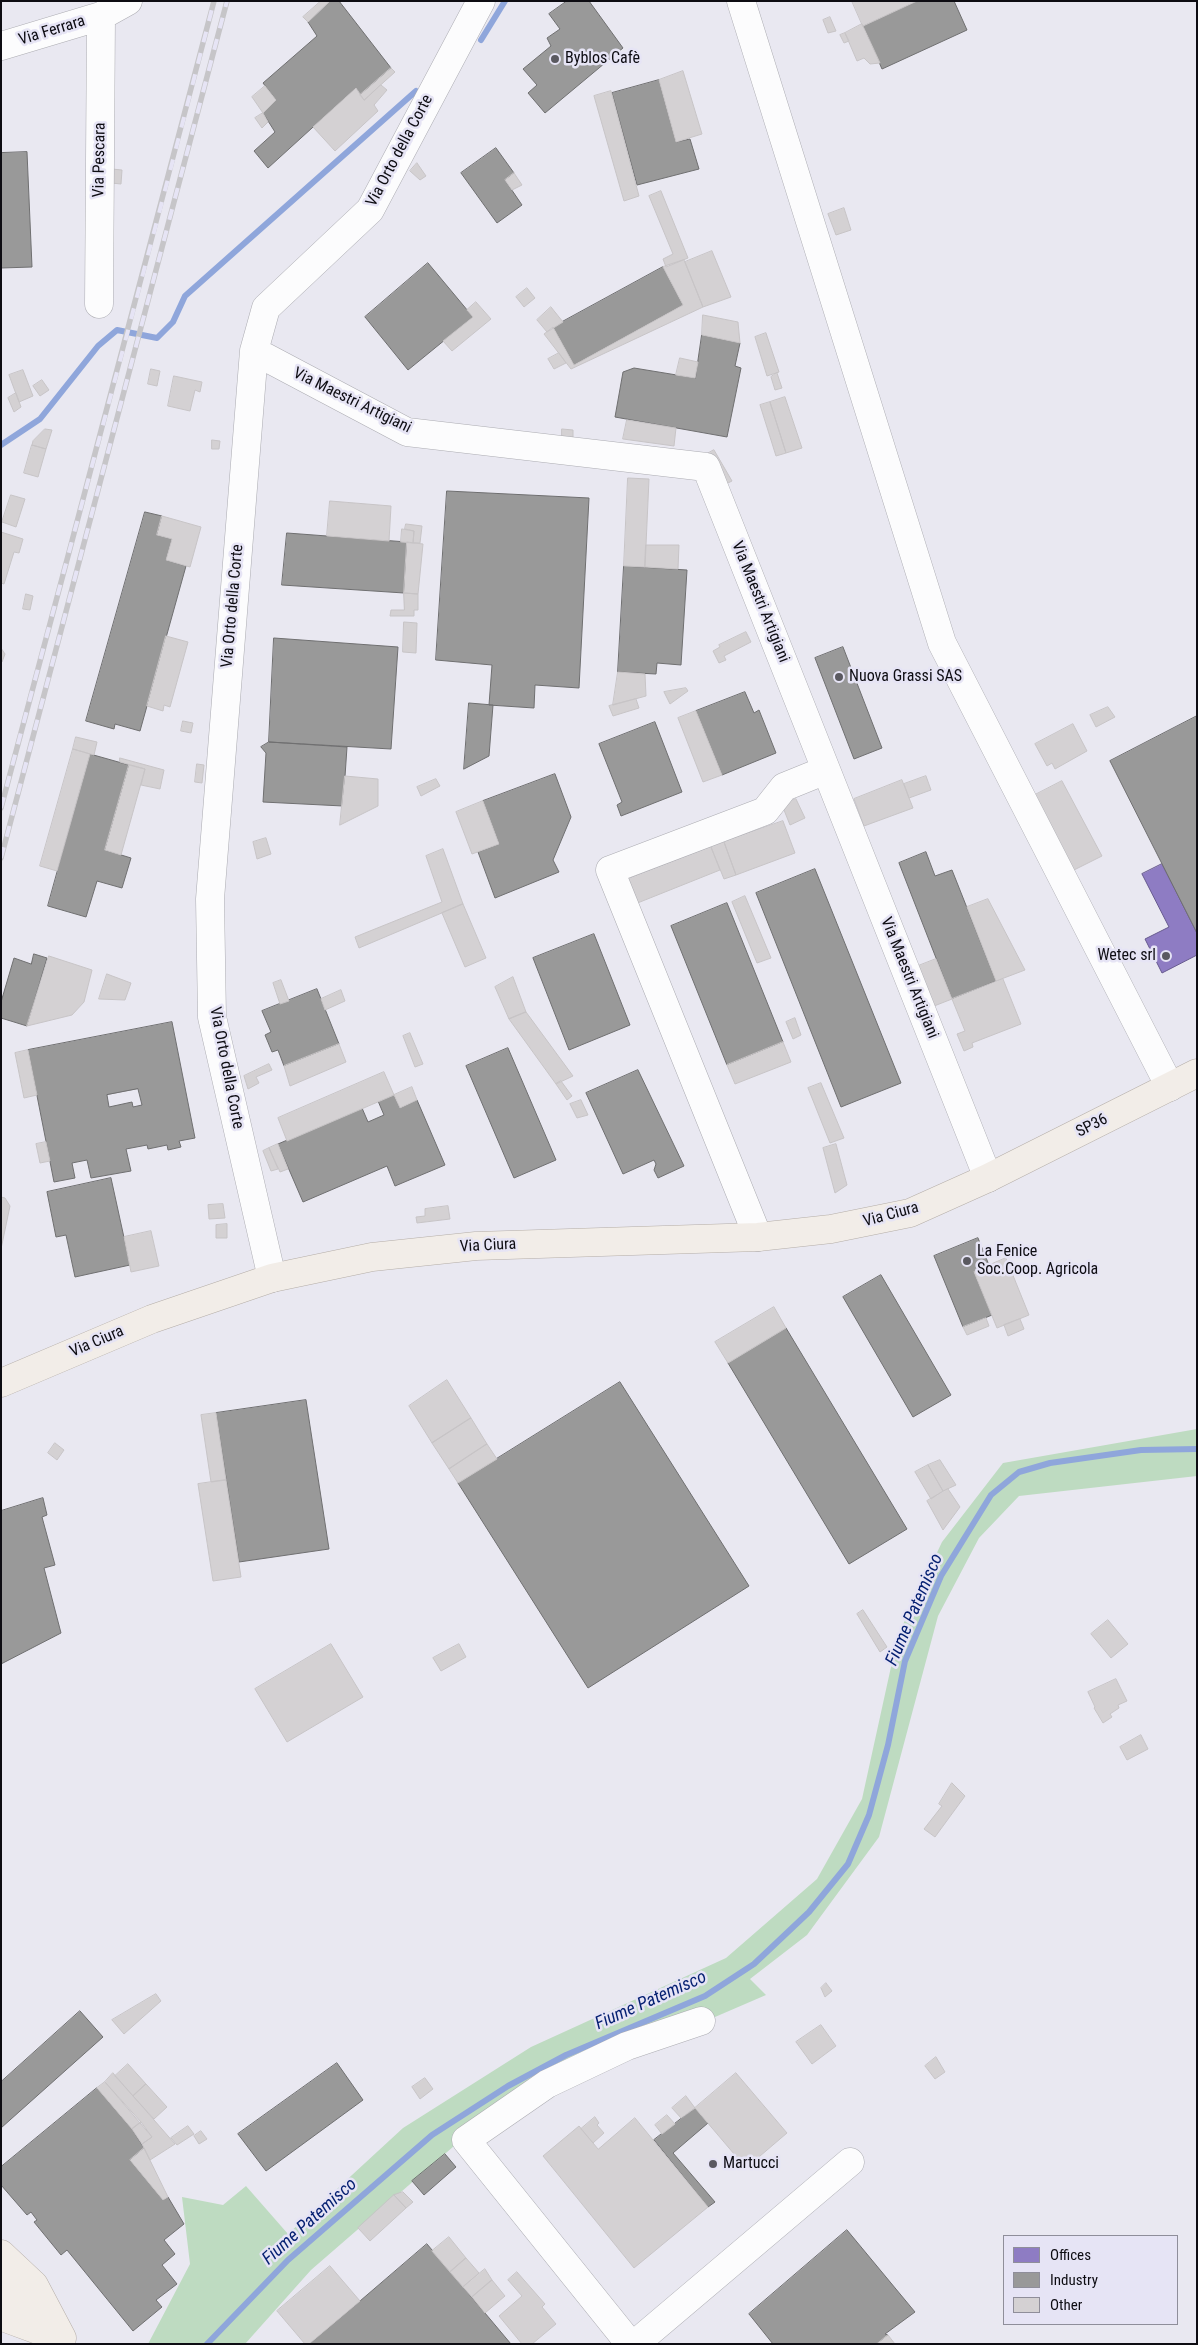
<!DOCTYPE html>
<meta charset="utf-8">
<style>
body{margin:0}
#map{position:relative;width:1198px;height:2345px;overflow:hidden;background:#e9e8f1;font-family:"Roboto Condensed",sans-serif}
canvas{display:block}
.frame{position:absolute;inset:0;border:2px solid #0d0c12;pointer-events:none}
.legend{position:absolute;left:1003px;top:2235px;width:175px;height:90px;box-sizing:border-box;background:#e6e4f5;border:1px solid #8f8e9a;margin:0;padding:6px 9px;list-style:none;font-size:15px;color:#0d0c12}
.legend li{display:flex;align-items:center;gap:10px;height:25px}
.legend b{width:25px;border:1px solid #8f8e9a}
</style>
<div id="map">
<canvas width="1198" height="2345"></canvas>
<div class="frame"></div>
<ul class="legend">
<li><b style="height:14px;background:#8e7cc3"></b>Offices</li>
<li><b style="height:14px;background:#999"></b>Industry</li>
<li><b style="height:14px;background:#d4d1d3"></b>Other</li>
</ul>
</div>
<script>
const c = document.querySelector('canvas').getContext('2d');
c.lineJoin = 'round';
function paint(path, color) { c.fillStyle = color; c.fill(path, 'evenodd'); }
function stroke(path, color, width, dash) { c.strokeStyle = color; c.lineWidth = width; c.lineCap = dash ? 'butt' : 'round'; c.setLineDash(dash || []); c.stroke(path); }
function write(font, color, halo, rows, align = 'center') {
  c.font = font + ' "Roboto Condensed",sans-serif'; c.lineWidth = 5; c.setLineDash([]); c.textBaseline = 'middle'; c.strokeStyle = halo; c.fillStyle = color; for (const [text, x, y, turn = 0] of rows) {
    c.save(); c.translate(x, y); c.rotate((+turn || 0) * Math.PI / 180); c.textAlign = isNaN(turn) ? turn : align; if (halo) c.strokeText(text, 0, 0); c.fillText(text, 0, 0); c.restore();
  }
}
paint(new Path2D(`
 M1197 1429V1476L1019 1496 979 1538 938 1616 879 1837 807 1935 750 1979 766 1995 562 2083 454 2146 311 2270 245 2344H148L190 2264 182 2197 223 2205 246 2186 288 2234 403 2128 531 2047 726 1958 817 1879 862 1799 898 1635 942 1542 1003 1463Z`), '#bedbc1');
const offices = new Path2D(`
 M1162 864 1197 933V955L1162 973 1145 939 1169 927 1142 874Z`);
paint(offices, '#8e7cc3');
stroke(offices, '#675a8e', 1);
const industry = new Path2D(`
 M330 1H339L391 68 360 95 356 88 268 168 254 151 275 132 263 113 276 100 263 83 317 36 308 22Z
 M567 1H589L623 48 545 113 528 93 537 85 523 69 551 46 547 38 560 29 549 14Z
 M917 1H954L967 30 882 69 863 26Z
 M659 80 676 142 690 139 699 169 637 185 612 93Z
 M496 148 514 173 505 180 522 205 497 223 461 173Z
 M27 152 32 267 1 268V153Z
 M428 263 473 317 408 370 365 317Z
 M663 267 683 305 574 365 553 327Z
 M702 335 740 343 735 366 741 368 727 437 615 417 623 372 634 368 695 378Z
 M447 491 589 498 579 688 535 685 534 708 489 705 492 665 436 660Z
 M145 512 162 516 157 535 172 539 166 560 186 566 140 731 115 724 114 729 86 721Z
 M287 533 407 542 404 593 282 585Z
 M624 566 687 570 681 665 657 663 656 674 618 672Z
 M274 638 398 647 391 749 269 742Z
 M843 647 882 748 854 759 815 658Z
 M745 692 754 713 759 710 776 753 722 775 696 711Z
 M469 703 493 705 489 756 464 769Z
 M1197 716V933L1110 761Z
 M655 722 682 792 621 816 617 805 622 802 599 744Z
 M269 742 347 747 343 806 263 802 266 753 261 747Z
 M90 754 129 765 105 850 131 858 122 888 97 881 86 917 48 906Z
 M555 774 571 817 553 860 559 872 495 898 478 852 499 844 483 801Z
 M926 852 935 876 952 870 996 981 952 999 899 863Z
 M815 869 901 1083 841 1107 756 893Z
 M727 903 783 1042 727 1065 671 926Z
 M594 934 630 1025 569 1050 533 958Z
 M34 954 47 958 27 1026 1 1018V1002L14 958 31 964Z
 M317 989 339 1044 284 1066 278 1050 272 1052 265 1035 271 1032 262 1011Z
 M172 1022 195 1138 179 1141 181 1147 168 1150 167 1145 148 1149 147 1145 126 1149 131 1171 91 1178 87 1160 72 1163 75 1178 54 1182 28 1050ZM138 1089 142 1105 133 1107 132 1102 109 1107 107 1095Z
 M508 1048 556 1160 514 1178 466 1066Z
 M638 1070 684 1166 658 1178 654 1170 656 1164 654 1160 623 1174 586 1093Z
 M394 1095 400 1108 417 1100 445 1165 395 1186 387 1166 303 1202 278 1144 362 1108 368 1122 384 1115 378 1101Z
 M111 1178 130 1265 75 1277 66 1235 56 1237 47 1192Z
 M978 1238 989 1265 974 1272 992 1315 963 1327 934 1256Z
 M881 1275 951 1395 913 1417 843 1297Z
 M786 1328 907 1529 849 1564 728 1363Z
 M620 1382 749 1586 588 1688 458 1483Z
 M306 1400 329 1549 239 1562 216 1413Z
 M43 1498 47 1515 42 1517 55 1565 44 1568 61 1633 1 1664V1511Z
 M80 2011 103 2037 1 2128V2082Z
 M337 2063 363 2100 266 2171 238 2134Z
 M97 2088 132 2129 144 2148 130 2160 163 2200 168 2197 184 2224 164 2240 175 2254 162 2265 177 2284 156 2300 162 2307 133 2331 67 2250 61 2255 34 2222 37 2220 31 2212 27 2215 1 2185V2167Z
 M695 2108 708 2123 673 2153 715 2202 708 2207 654 2140Z
 M445 2154 456 2167 424 2195 412 2181Z
 M847 2230 915 2312 885 2334 888 2335 877 2344H773L749 2314Z
 M427 2244 511 2344H309L360 2301Z`);
paint(industry, '#999');
stroke(industry, '#6f6f70', 1);
stroke(new Path2D(`
 M481 40 505 1
 M1 445 40 419 98 346 117 330 157 338 173 322 185 296 416 91
 M207 2344 288 2260 432 2135 508 2086 566 2055 705 1996 754 1964 809 1912 848 1864 869 1815 888 1745 905 1661 941 1576 991 1495 1019 1472 1050 1463 1141 1450 1197 1449`), '#8fa6db', 6);
const building = new Path2D(`
 M321 1H330L308 22 303 17Z
 M852 1H917L863 26Z
 M830 17 836 31 828 33 823 20Z
 M862 24 863 26 880 63 870 64 864 58 857 61 845 33Z
 M845 33 849 41 844 43 840 35Z
 M391 68 395 72 364 100 360 95Z
 M683 71 702 134 676 142 659 80Z
 M381 85 387 90 374 105 378 111 335 151 313 127 356 88 364 100Z
 M265 86 276 100 263 113 252 97Z
 M611 91 639 196 624 201 594 96Z
 M263 113 268 122 262 128 255 118Z
 M417 163 426 176 420 180 410 171Z
 M112 169 122 170 121 184 111 183Z
 M514 173 522 185 512 190 505 180Z
 M661 191 688 258 666 267 663 259 673 254 649 196Z
 M844 208 851 230 836 235 828 214Z
 M712 251 731 297 703 307 685 262Z
 M684 260 703 307 571 369 544 334 553 327 574 365 683 305 663 267Z
 M527 288 535 298 524 307 516 297Z
 M476 302 491 319 452 351 443 341 473 317 467 310Z
 M551 307 563 322 547 332 537 320Z
 M703 315 738 322 740 343 702 335Z
 M766 333 779 372 767 376 755 337Z
 M559 353 566 363 554 369 548 359Z
 M680 358 698 362 695 378 676 375Z
 M151 369 160 371 157 386 148 384Z
 M23 370 33 396 19 402 9 375Z
 M777 373 782 388 775 390 771 377Z
 M174 376 202 382 200 392 195 390 190 411 168 406Z
 M42 380 49 390 40 396 33 386Z
 M16 393 21 407 14 412 8 398Z
 M785 397 802 448 786 453 770 402Z
 M770 402 786 453 776 456 760 405Z
 M627 420 676 428 674 446 623 439Z
 M45 429 52 430 46 449 32 445 33 441Z
 M562 429 573 430V440L562 439Z
 M212 440 220 441 219 449H212Z
 M32 445 46 449 38 477 24 473Z
 M714 450 732 481 724 485 707 454Z
 M628 478 649 479 645 567 624 566Z
 M11 495 25 499 16 527 2 522Z
 M330 501 391 506 389 541 327 536Z
 M162 516 201 527 190 567 166 560 172 539 157 535Z
 M406 524 422 526 420 543H413L414 531 405 529Z
 M402 529 414 531 413 543 401 542Z
 M1 532 23 539 19 553 14 552 4 584 1 583Z
 M407 542 423 544 418 594 404 593Z
 M646 545H679L678 569 645 567Z
 M404 593 418 594V610H414V616H390L391 610H404Z
 M26 594 33 596 30 610 23 609Z
 M404 622 417 623 416 653 403 652Z
 M746 632 751 642 724 656 726 660 719 663 713 651 720 647 719 645Z
 M166 636 188 642 170 707 164 705 163 711 147 706Z
 M1 648 5 654 2 662H1Z
 M618 672 645 674 646 696 613 705Z
 M686 688 688 691 670 704 664 692Z
 M636 699 639 708 613 716 609 706Z
 M1108 707 1115 717 1096 727 1090 715Z
 M696 711 722 775 703 782 678 718Z
 M183 721 193 723 191 733 181 731Z
 M1073 724 1087 751 1055 769 1052 763 1047 766 1035 744Z
 M76 737 97 742 94 755 73 749Z
 M73 749 90 754 57 871 40 866Z
 M120 758 164 770 160 789 141 785 145 769 120 762Z
 M197 764 204 765 202 783 195 782Z
 M129 765 145 769 121 855 105 850Z
 M345 776 378 779V806L340 825Z
 M926 776 931 790 909 798 904 784Z
 M436 779 440 786 421 796 417 787Z
 M902 780 913 808 864 826 854 799Z
 M1062 781 1102 856 1072 871 1033 796Z
 M796 799 805 818 790 825 782 805Z
 M483 801 499 844 472 854 456 812Z
 M783 821 795 853 736 875 724 842Z
 M266 838 271 854 257 859 253 842Z
 M724 842 736 875 724 879 711 847Z
 M711 847 720 870 635 904 626 880Z
 M443 849 463 904 359 948 355 937 442 902 426 856Z
 M745 896 771 958 757 963 732 902Z
 M988 899 1025 970 996 981 967 907Z
 M463 904 486 958 465 967 442 913Z
 M49 956 92 970 84 1002 72 1015 27 1026Z
 M936 959 952 999 929 1008 913 968Z
 M107 974 131 983 125 1000 99 999Z
 M513 977 526 1012 509 1019 495 987Z
 M1003 979 1021 1024 972 1043 973 1047 964 1051 957 1034 965 1031 952 999Z
 M281 980 289 1001 280 1004 273 983Z
 M341 990 345 1001 325 1010 321 999Z
 M526 1012 573 1076 556 1084 509 1019Z
 M795 1018 801 1035 793 1039 786 1022Z
 M410 1033 423 1064 415 1067 403 1036Z
 M783 1042 791 1062 735 1084 727 1065Z
 M339 1044 346 1062 290 1086 284 1066Z
 M28 1050 37 1095 24 1098 15 1053Z
 M269 1064 272 1070 256 1077 259 1083 248 1089 244 1076Z
 M384 1072 394 1095 287 1141 278 1118Z
 M561 1081 572 1096 567 1100 556 1084Z
 M821 1083 844 1138 830 1143 808 1088Z
 M412 1087 417 1100 400 1108 394 1095Z
 M581 1100 588 1115 577 1118 570 1104Z
 M46 1142 50 1161 40 1163 36 1144Z
 M278 1144 288 1169 280 1172 269 1148Z
 M836 1144 847 1185 835 1193 823 1148Z
 M269 1148 278 1169 271 1171 263 1151Z
 M1 1197 5 1198 10 1206 1 1249Z
 M223 1204 225 1218 209 1219 208 1205Z
 M448 1206 450 1219 417 1223 416 1217 425 1216V1209Z
 M227 1224V1238H216V1225Z
 M151 1231 159 1266 131 1272 124 1237Z
 M1006 1258 1029 1315 997 1328 974 1272Z
 M774 1307 786 1328 728 1363 715 1342Z
 M986 1318 989 1326 967 1335 963 1327Z
 M1020 1319 1024 1329 1008 1336 1004 1325Z
 M447 1380 471 1418 432 1443 409 1406Z
 M216 1413 226 1480 211 1482 201 1415Z
 M471 1418 487 1444 449 1469 432 1443Z
 M55 1443 64 1450 57 1460 48 1453Z
 M487 1444 497 1459 458 1483 449 1469Z
 M940 1460 956 1485 943 1491 928 1465Z
 M928 1465 943 1491 931 1499 915 1472Z
 M226 1480 241 1577 213 1581 198 1484Z
 M948 1489 960 1507 943 1530 927 1501Z
 M863 1610 887 1647 880 1652 857 1614Z
 M1108 1620 1128 1644 1111 1658 1091 1634Z
 M331 1644 363 1697 287 1742 255 1689Z
 M459 1644 466 1657 441 1671 433 1658Z
 M1116 1679 1127 1701 1118 1705 1119 1708 1110 1714 1112 1717 1103 1723 1094 1708 1095 1707 1088 1692Z
 M1141 1735 1148 1749 1127 1760 1120 1747Z
 M952 1783 965 1796 935 1837 924 1829 942 1806 939 1804Z
 M826 1983 832 1991 825 1997 821 1988Z
 M156 1994 161 2001 124 2034 112 2020Z
 M821 2025 836 2046 812 2064 796 2042Z
 M936 2057 945 2072 935 2079 925 2066Z
 M128 2064 146 2084 133 2096 115 2076Z
 M113 2073 175 2144 150 2160 142 2144 152 2137 105 2082Z
 M736 2073 787 2133 746 2168 695 2108Z
 M425 2078 433 2089 420 2099 412 2087Z
 M105 2082 141 2122 132 2129 97 2088Z
 M146 2084 167 2107 154 2119 133 2096Z
 M686 2096 695 2108 681 2118 672 2108Z
 M667 2115 675 2124 662 2134 655 2125Z
 M595 2117 599 2123 597 2125 604 2133 593 2143 581 2129Z
 M635 2118 708 2207 634 2268 543 2156 579 2126 598 2149Z
 M141 2122 152 2137 142 2144 132 2129Z
 M188 2126 194 2134 177 2145 171 2138Z
 M201 2131 207 2139 199 2144 194 2136Z
 M144 2148 168 2197 163 2200 130 2160Z
 M403 2192 413 2202 406 2208 394 2195Z
 M394 2195 406 2208 370 2241 358 2228Z
 M449 2237 466 2258 450 2272 432 2251Z
 M466 2258 479 2273 463 2287 450 2272Z
 M330 2266 360 2301 309 2344H305L277 2311Z
 M485 2269 492 2280 472 2297 463 2287Z
 M517 2272 545 2304 542 2307 556 2324 532 2344H522L499 2316 522 2296 508 2280Z
 M492 2280 505 2296 485 2313 472 2297Z
 M888 2335 895 2344H877Z`);
paint(building, '#d4d1d3');
stroke(building, '#c7c4c6', 1);
const minor = new Path2D(`
 M741 1 942 643 1170 1087
 M1 46 101 16 128 1
 M99 304 101 16
 M254 351 407 432 706 467 988 1178
 M758 1237 610 870 765 811 784 787 826 770
 M272 1278 212 1017 210 899 254 351 266 308 370 210 481 1
 M630 2344 466 2140 547 2084 627 2046 701 2021
 M635 2344 850 2162`);
const major = new Path2D(`
 M1 1383 152 1319 272 1278 372 1257 476 1246 758 1237 831 1229 910 1213 988 1178 1197 1073
 M1 2254 34 2285 62 2338
 M1 2284 50 2328
 M1 2312 8 2319 46 2333`);
stroke(minor, '#acacb2', 29);
stroke(major, '#b4ada7', 29);
stroke(minor, '#fcfcfd', 28);
stroke(major, '#f2ede8', 28);
const rail = new Path2D(`
 M1 808C72 539 145 271 214 1
 M1 858 227 1`);
stroke(rail, '#c6c5c8', 5.5);
stroke(rail, '#e6e4f5', 4, [11]);
for (const [x, y, r, color] of [
 [555,59,5,"#5a5960"],
 [839,677,5,"#5a5960"],
 [1166,956,5,"#5a5960"],
 [967,1261,5,"#5a5960"],
 [713,2164,5,"#5a5960"]
]) { const dot = new Path2D(); dot.arc(x, y, r, 0, 2 * Math.PI); c.fillStyle = color; c.fill(dot); stroke(dot, '#e6e4f5', 2); }
write('16px', '#0d0c12', '#e6e4f5', [
 ["Via Ferrara",52,31,-17],
 ["Via Orto della Corte",400,151,-62],
 ["Via Pescara",100,160,-89],
 ["Via Maestri Artigiani",352,401,26],
 ["Via Maestri Artigiani",760,602,68],
 ["Via Orto della Corte",233,606,-85],
 ["Via Maestri Artigiani",909,978,68],
 ["Via Orto della Corte",226,1068,79],
 ["SP36",1092,1126,-27],
 ["Via Ciura",891,1215,-15],
 ["Via Ciura",488,1246,-3],
 ["Via Ciura",97,1342,-23]
]);
write('16px', '#0d0c12', '#e6e4f5', [
 ["Byblos Cafè",565,59],
 ["Nuova Grassi SAS",849,677],
 ["Wetec srl",1156,956,"right"],
 ["La Fenice",977,1252],
 ["Soc.Coop. Agricola",977,1270],
 ["Martucci",723,2164]
], 'left');
write('italic 18px', '#041f71', '#e6e4f5', [
 ["Fiume Patemisco",915,1610,-67],
 ["Fiume Patemisco",651,2001,-24],
 ["Fiume Patemisco",310,2222,-42]
]);
</script>
